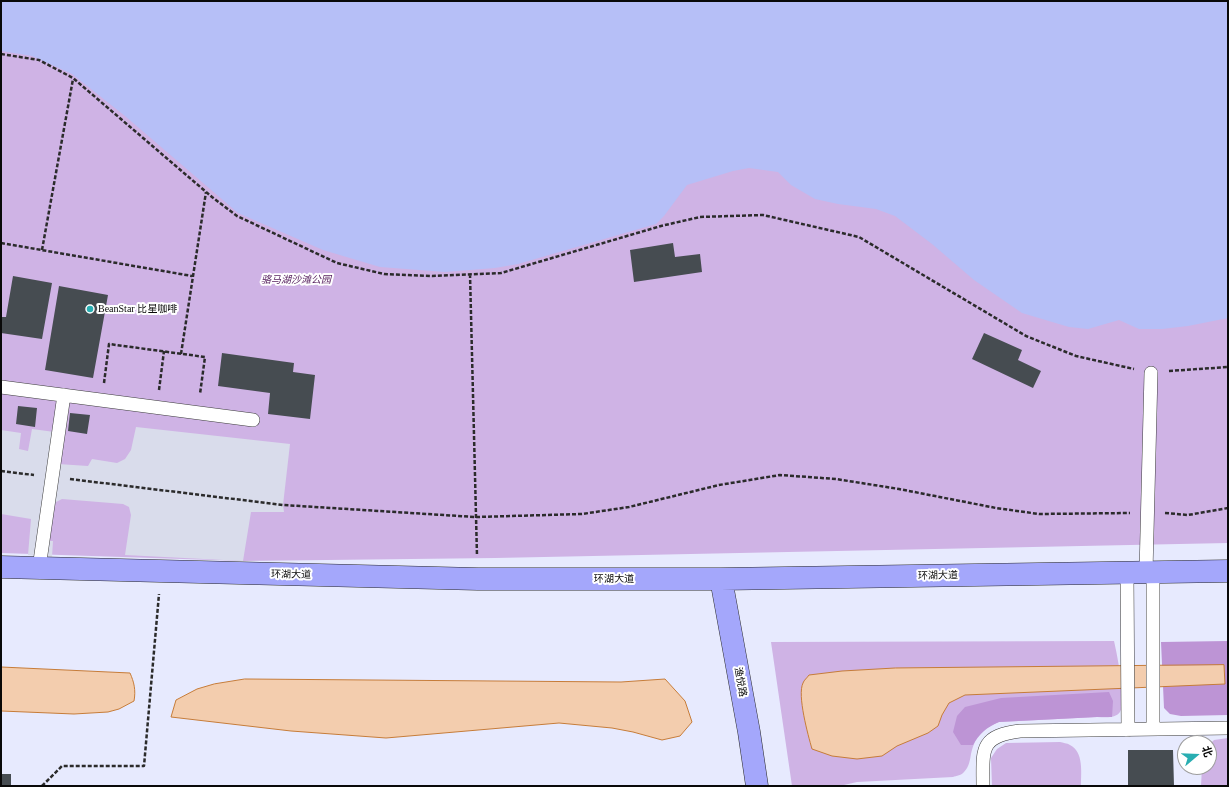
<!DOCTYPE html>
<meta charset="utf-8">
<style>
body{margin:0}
#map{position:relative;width:1229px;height:787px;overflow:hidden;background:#e7eafe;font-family:"Times New Roman","Noto Sans SC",serif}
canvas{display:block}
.frame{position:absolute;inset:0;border:2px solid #090909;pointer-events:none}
.north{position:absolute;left:1177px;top:735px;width:40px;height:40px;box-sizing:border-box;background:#fff;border:1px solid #9d9d9d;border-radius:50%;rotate:71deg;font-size:11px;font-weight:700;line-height:16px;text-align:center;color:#090909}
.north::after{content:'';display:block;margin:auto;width:14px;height:18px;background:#29aeb2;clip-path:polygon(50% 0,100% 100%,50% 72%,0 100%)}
</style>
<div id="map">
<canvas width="1229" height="787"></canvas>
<div class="frame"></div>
<div class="north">北</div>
</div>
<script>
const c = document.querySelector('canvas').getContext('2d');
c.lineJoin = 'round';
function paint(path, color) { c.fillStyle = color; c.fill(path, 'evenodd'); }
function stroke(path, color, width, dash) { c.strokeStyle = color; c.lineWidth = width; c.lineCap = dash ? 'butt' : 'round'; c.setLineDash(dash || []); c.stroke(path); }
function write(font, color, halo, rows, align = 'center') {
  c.font = font + ' "Times New Roman","Noto Sans SC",serif'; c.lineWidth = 4; c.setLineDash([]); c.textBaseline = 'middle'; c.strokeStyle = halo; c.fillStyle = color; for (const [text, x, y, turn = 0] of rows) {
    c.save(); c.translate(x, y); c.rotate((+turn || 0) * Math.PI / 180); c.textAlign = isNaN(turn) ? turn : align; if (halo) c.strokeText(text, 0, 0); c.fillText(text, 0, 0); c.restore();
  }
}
paint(new Path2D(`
 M1 1H1228V543L495 558 243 561 1 553Z
 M1114 641C1117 654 1127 703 1120 712 1115 719 1105 717 1097 717L999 722C982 728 975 737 971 754 970 760 969 767 964 772 962 775 956 776 953 777L857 782 844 785 843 786H792L771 642Z
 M1228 738V786H1201L1202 767H1209V745L1214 740Z
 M1060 742C1063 743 1067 743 1070 745 1084 752 1081 773 1081 786H992L991 758 997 749 1006 743Z`), '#cfb3e5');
paint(new Path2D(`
 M1228 641V715L1181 716 1170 714 1164 708 1161 642Z
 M1109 692 1113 701 1112 717H1097L999 722C987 727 979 734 973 745H961L953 732 957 716 965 707 1001 698Z`), '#bd94d5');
paint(new Path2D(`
 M1 1H1228V318L1188 326 1162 329H1139L1119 320 1088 329 1069 327 1022 313 974 280 932 244 895 216 876 209 838 204 815 199 791 185 778 172 749 168 733 171 687 185 664 216 656 224 518 264 495 268 445 272 380 267 323 250 238 213 125 116 72 74 32 56 1 51Z`), '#b6bff7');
paint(new Path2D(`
 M136 427 290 444 283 505 284 512H251L243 561 125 555 131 515 129 507 123 504 62 499 56 502 53 509 48 541H53L52 557 28 555 31 519 1 514V430L21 433 19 449 28 451 32 429 62 433 58 464 88 466 92 459 117 463 125 459 131 450Z`), '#d9dceb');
const water = new Path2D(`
 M1224 665 1225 684 965 695 949 703 942 715 938 726 928 733 897 746 882 756 857 759 832 756 812 749C808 735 797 695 803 683 804 680 807 678 809 675L842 671 895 668Z
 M1 667 130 673C134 682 136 690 134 701L119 709 108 712 74 714 1 711Z
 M245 679 621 682 665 679 685 701 692 722 680 736 662 740 633 732 612 728 559 723 386 738 291 731 171 717 176 700 197 689 214 684Z`);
paint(water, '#f3cdae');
stroke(water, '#c67c39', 1);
paint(new Path2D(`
 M673 243 675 257 700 254 702 272 634 282 630 250Z
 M13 276 52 283 42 339 1 333V317H6Z
 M59 286 108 295 93 378 45 370Z
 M984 333 1022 350 1018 360 1041 371 1033 388 972 359Z
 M222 353 294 363 293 372 315 375 310 419 268 414 270 393 218 386Z
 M18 406 37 408 35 427 16 424Z
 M70 413 90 415 87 434 68 431Z
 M1128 750H1173L1174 786H1128Z
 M1 774H11V786H1Z`), '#464c51');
const lane = new Path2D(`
 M1 387 253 420
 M39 568 64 395
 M1127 572 1128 730
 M1146 572 1151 373
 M1153 572V729
 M983 786C983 750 979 736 1020 731L1228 728`);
const secondary = new Path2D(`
 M1 567 478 579H721L1228 571
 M721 579 749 732 757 786`);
stroke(lane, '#3c3c3c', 14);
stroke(secondary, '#2b2b2b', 23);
stroke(new Path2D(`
 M1 54 39 60 73 78 212 197 237 216 337 263 384 274 432 276 501 273 661 226 700 217 763 215 859 237 1026 336 1076 356 1134 369
 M1 243 192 276
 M42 250 73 79
 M470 274 477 556
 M181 354 206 192
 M1169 371 1228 367
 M104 383 109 344 205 357 200 394
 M159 390 164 351
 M1 471 34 475
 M70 479 283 505 476 517 582 514 629 507 719 485 780 475 836 479 899 489 996 508 1039 514 1130 513
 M1165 513 1188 515 1228 508
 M42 786 62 766H144L159 594`), '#2b2b2b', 2.5, [4, 2]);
stroke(lane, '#fff', 13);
stroke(secondary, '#a4a7fb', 22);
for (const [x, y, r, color] of [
 [90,309,4,"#29aeb2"]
]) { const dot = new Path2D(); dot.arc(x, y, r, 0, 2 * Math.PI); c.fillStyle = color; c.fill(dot); stroke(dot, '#fff', 1.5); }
write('italic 10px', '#551e5d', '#fff', [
 ["骆马湖沙滩公园",296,280]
]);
write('10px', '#090909', '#fff', [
 ["BeanStar 比星咖啡",98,309]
], 'left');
write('10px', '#090909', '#fff', [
 ["环湖大道",291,575,1],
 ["环湖大道",938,576,-1],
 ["环湖大道",614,579],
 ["渔悦路",740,682,80]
]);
</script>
